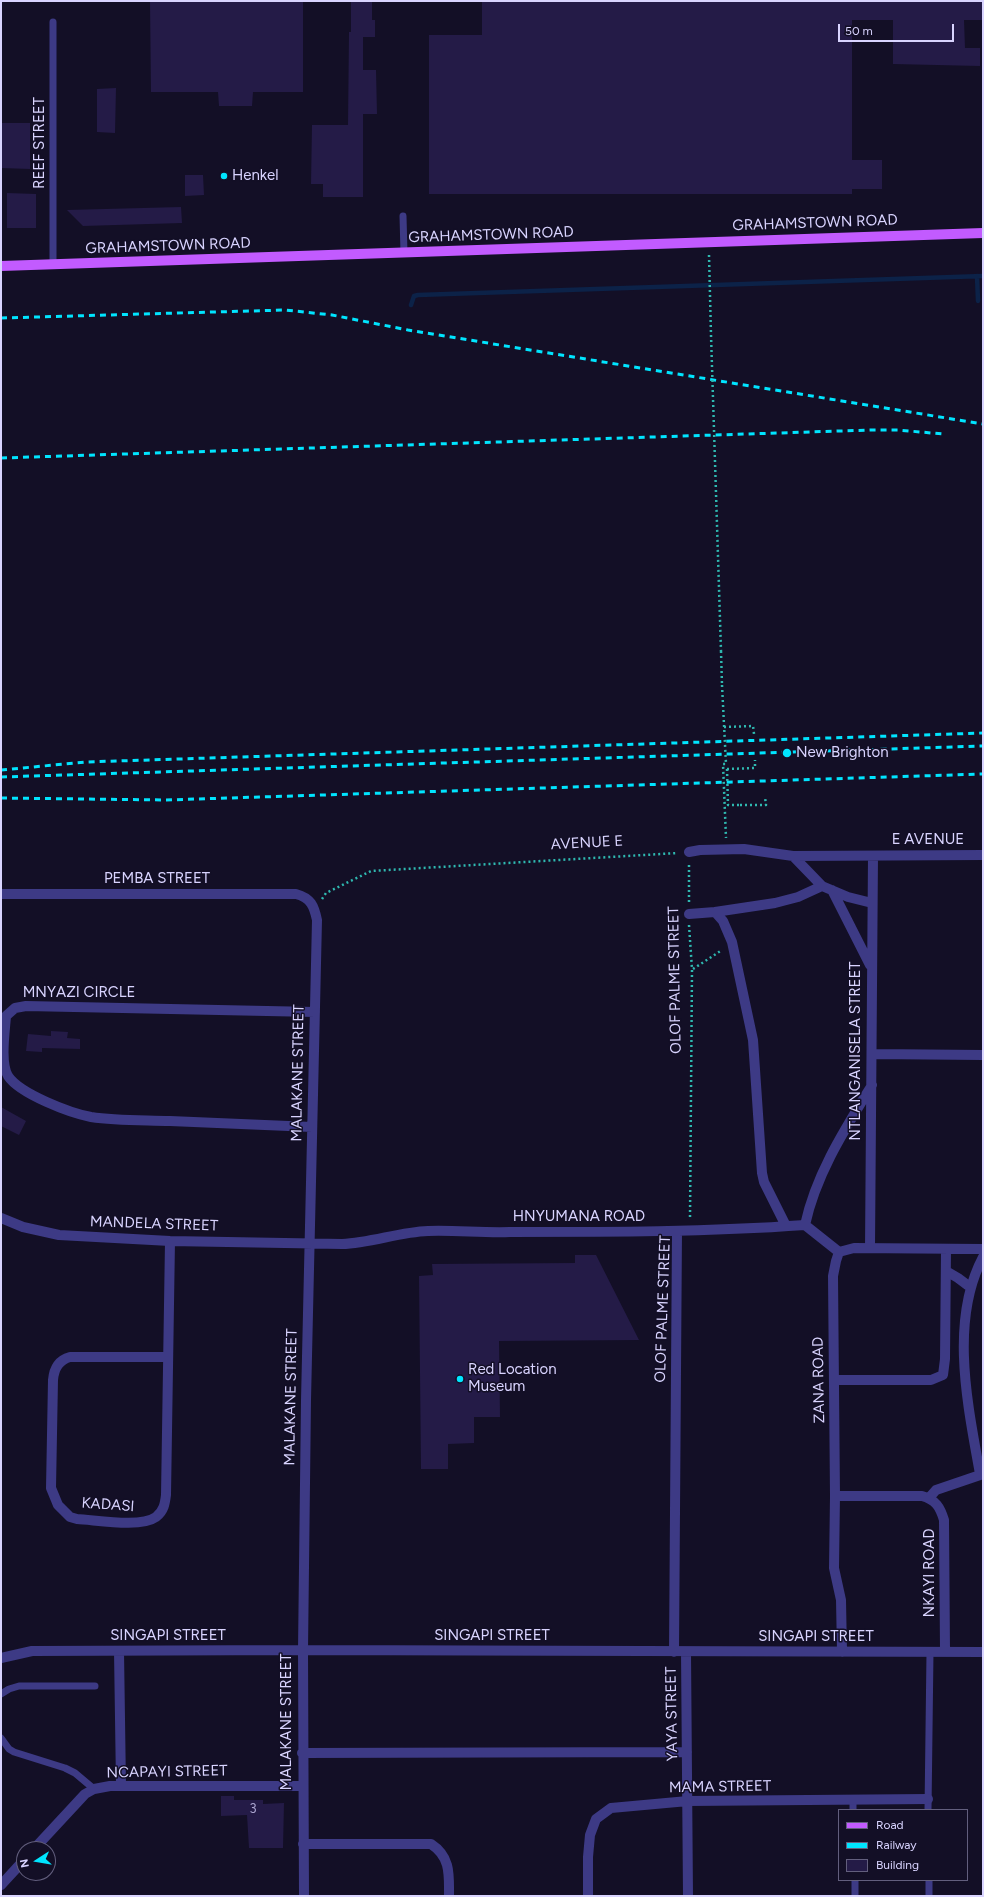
<!DOCTYPE html>
<style>
body{margin:0}
#map{position:relative;width:984px;height:1897px;overflow:hidden;background:#130f26;font-family:Figtree,sans-serif}
canvas{display:block}
.frame{position:absolute;inset:0;border:2px solid #d9d4ff;pointer-events:none}
.legend{position:absolute;left:838px;top:1809px;width:130px;height:72px;box-sizing:border-box;background:#130f26;border:1px solid #625e7d;margin:0;padding:5px 7px;list-style:none;font-size:12px;color:#d9d4ff}
.legend li{display:flex;align-items:center;gap:8px;height:20px}
.legend b{width:20px;border:1px solid #625e7d}
.north{position:absolute;left:16px;top:1841px;width:40px;height:40px;box-sizing:border-box;background:#130f26;border:1px solid #625e7d;border-radius:50%;rotate:258deg;font-size:11px;font-weight:700;line-height:16px;text-align:center;color:#d9d4ff}
.north::after{content:'';display:block;margin:auto;width:14px;height:18px;background:#00e5ff;clip-path:polygon(50% 0,100% 100%,50% 72%,0 100%)}
.scale{position:absolute;left:838px;top:24px;width:116px;height:18px;box-sizing:border-box;border:2px solid #d9d4ff;border-top:0;padding-left:5px;font-size:12px;line-height:14px;white-space:nowrap;color:#d9d4ff;-webkit-text-stroke:3px #130f26;paint-order:stroke}
</style>
<div id="map">
<canvas width="984" height="1897"></canvas>
<div class="frame"></div>
<ul class="legend">
<li><b style="height:5px;background:#c25bff"></b>Road</li>
<li><b style="height:5px;background:#00e5ff"></b>Railway</li>
<li><b style="height:11px;background:#241b47"></b>Building</li>
</ul>
<div class="north">N</div>
<div class="scale">50 m</div>
</div>
<script>
const c = document.querySelector('canvas').getContext('2d');
c.lineJoin = 'round';
function stroke(path, color, width, dash) { c.strokeStyle = color; c.lineWidth = width; c.lineCap = dash ? 'butt' : 'round'; c.setLineDash(dash || []); c.stroke(path); }
function paint(path, color) { c.fillStyle = color; c.fill(path, 'evenodd'); }
function write(font, color, halo, rows, align = 'center') {
  c.font = font + ' Figtree,sans-serif'; c.lineWidth = 3; c.setLineDash([]); c.textBaseline = 'middle'; c.strokeStyle = halo; c.fillStyle = color; for (const [text, x, y, turn = 0] of rows) {
    c.save(); c.translate(x, y); c.rotate((+turn || 0) * Math.PI / 180); c.textAlign = isNaN(turn) ? turn : align; if (halo) c.strokeText(text, 0, 0); c.fillText(text, 0, 0); c.restore();
  }
}
stroke(new Path2D(`
 M977 276 978 301
 M411 305 414 296 418 295 983 276`), '#0c2248', 4.5);
paint(new Path2D(`
 M150 1H303V92H253L252 106H219L218 92H151Z
 M351 1H372V20H375V37H363V70H376L377 114H363V197H323V184H311L312 125H348L349 32H351Z
 M482 1H983V20H964L965 48H980V66L893 64V20H852V160H882V189H852V194H429V35H482Z
 M116 88 115 133 97 132V89Z
 M1 123H30V169L1 168Z
 M185 175H203L204 195 185 196Z
 M7 193 36 194V228H7Z
 M181 207 182 223 83 226 67 210Z
 M51 1031 68 1032 67 1038 80 1039V1049L42 1048V1052L26 1051 28 1034 51 1036Z
 M1 1107 26 1121 19 1135 1 1126Z
 M575 1255H596L639 1340 499 1341 500 1417H474V1443L448 1444V1469H421L419 1276 433 1275 432 1264 575 1263Z
 M221 1796H234V1800H263V1804L284 1803 283 1848H249L247 1815 221 1816Z`), '#241b47');
stroke(new Path2D(`
 M709 255 711 335
 M721 651 722 685
 M724 727 753 726 754 734
 M727 769 755 768V760
 M740 805H766L765 797
 M322 899 326 893 371 871 678 853
 M689 902V863
 M689 925 692 969 690 1218
 M693 969 722 950`), '#2fb8b0', 2.5, [2, 3]);
stroke(new Path2D(`
 M53 22V264
 M403 216 404 253
 M1 1694 9 1689 19 1686H95
 M1 1738 9 1749 14 1752 65 1768 75 1773 94 1789
 M853 1800V1810
 M928 1810 930 1652
 M855 1880V1896
 M929 1880V1896`), '#3d3a85', 7);
stroke(new Path2D(`
 M689 852 700 850 744 849 793 856 983 855
 M793 856 822 886 848 897 872 903
 M832 890 870 965
 M1 894H296C311 898 314 906 317 920L306 1400 303 1650 304 1896
 M715 912 775 903 798 897 822 886
 M689 914 715 912 723 921 732 942 753 1040 762 1173 764 1182 786 1226
 M872 1054 983 1055
 M312 1127C265 1125 217 1123 170 1121 144 1120 117 1121 91 1117 70 1113 20 1094 8 1076 0 1063 5 1031 6 1016L15 1008 26 1006 315 1012
 M1 1218 23 1227 59 1235 170 1241 342 1244C371 1243 399 1232 428 1231 455 1230 483 1233 510 1232 609 1232 707 1232 805 1225L839 1252
 M805 1225C816 1174 845 1129 872 1085
 M870 1247 873 856
 M946 1271 958 1278 970 1287
 M167 1357H70C59 1360 54 1368 53 1380L51 1488 58 1505 70 1517 77 1519C97 1520 141 1528 156 1517 164 1511 165 1503 166 1495L170 1241
 M834 1380H931L943 1375 945 1359 946 1250
 M980 1474C968 1406 949 1321 983 1257
 M835 1496H922C936 1500 940 1507 944 1520L945 1651
 M929 1498 936 1490 983 1474
 M119 1651 121 1786
 M674 1652 677 1231
 M686 1652 688 1896
 M842 1652 841 1600 834 1568 835 1496 833 1276 836 1261 839 1252 854 1248 983 1249
 M1 1658 32 1651 303 1650 983 1652
 M302 1753 687 1752
 M303 1844H431C451 1857 449 1875 449 1896
 M34 1849 85 1794 94 1789 110 1786H302
 M1 1885 24 1860
 M588 1896V1857L590 1835 596 1819 611 1808 688 1801 928 1799`), '#3d3a85', 10);
stroke(new Path2D(`
 M1 266 983 233`), '#c25bff', 10);
stroke(new Path2D(`
 M1 318 285 310 332 315 408 330 983 424
 M1 458 871 430H898L943 434
 M1 770 86 762 983 733
 M1 777 983 746
 M1 798 166 800 983 774`), '#00e5ff', 3, [6, 5]);
stroke(new Path2D(`
 M711 335 721 651
 M722 685 726 764H723L726 838
 M727 769 728 805H740`), '#2fb8b0', 2.5, [2, 3]);
for (const [x, y, r, color] of [
 [224,176,4,"#00e5ff"],
 [787,753,5,"#00e5ff"],
 [460,1379,4,"#00e5ff"]
]) { const dot = new Path2D(); dot.arc(x, y, r, 0, 2 * Math.PI); c.fillStyle = color; c.fill(dot); stroke(dot, '#130f26', 1.5); }
write('13px', '#aca6d1', null, [
 ["3",253,1809]
]);
write('15px', '#d9d4ff', '#130f26', [
 ["REEF STREET",40,143,-90],
 ["GRAHAMSTOWN ROAD",815,223,-2],
 ["GRAHAMSTOWN ROAD",491,235,-2],
 ["GRAHAMSTOWN ROAD",168,246,-2],
 ["E AVENUE",928,840],
 ["AVENUE E",587,843,-3],
 ["PEMBA STREET",157,879],
 ["OLOF PALME STREET",675,980,-91],
 ["MNYAZI CIRCLE",79,993],
 ["NTLANGANISELA STREET",856,1051,-90],
 ["MALAKANE STREET",298,1073,-89],
 ["HNYUMANA ROAD",579,1217],
 ["MANDELA STREET",154,1224,2],
 ["OLOF PALME STREET",663,1309,-88],
 ["ZANA ROAD",819,1380,-91],
 ["MALAKANE STREET",291,1397,-89],
 ["KADASI",108,1505,4],
 ["NKAYI ROAD",930,1573,-90],
 ["SINGAPI STREET",168,1636],
 ["SINGAPI STREET",492,1636],
 ["SINGAPI STREET",816,1637],
 ["YAYA STREET",672,1714,-91],
 ["MALAKANE STREET",287,1722,-90],
 ["NCAPAYI STREET",167,1772,-1],
 ["MAMA STREET",720,1787,-1]
]);
write('15px', '#d9d4ff', '#130f26', [
 ["Henkel",232,176],
 ["New Brighton",796,753],
 ["Red Location",468,1370],
 ["Museum",468,1387]
], 'left');
</script>
